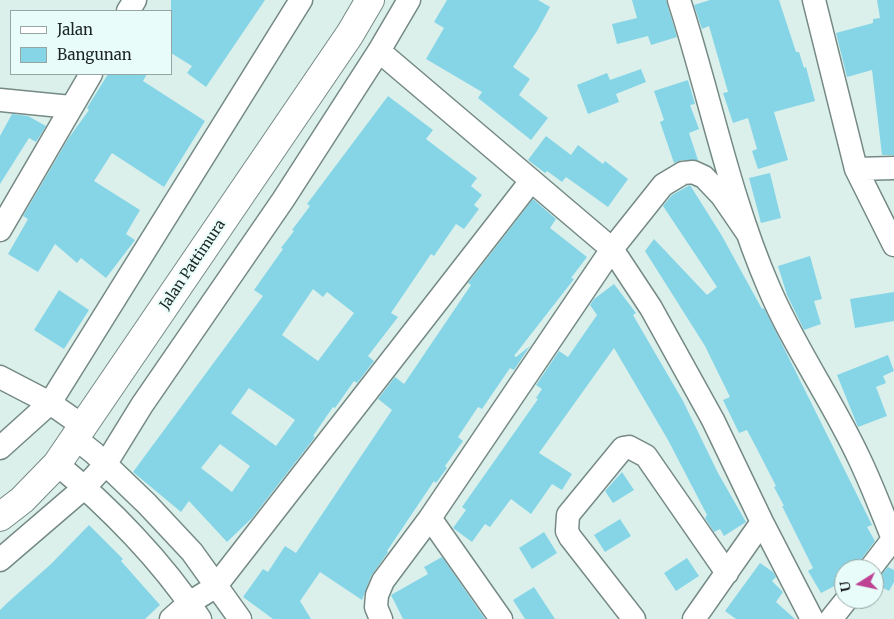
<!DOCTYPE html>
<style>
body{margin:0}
#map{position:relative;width:894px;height:619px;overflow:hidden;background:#dbf0eb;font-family:Merriweather,serif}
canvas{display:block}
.legend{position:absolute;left:10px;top:10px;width:162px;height:65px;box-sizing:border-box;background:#e8fdf9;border:1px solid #96a6a3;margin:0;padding:6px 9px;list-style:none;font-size:15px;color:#1c2422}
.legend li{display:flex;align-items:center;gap:10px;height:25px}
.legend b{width:25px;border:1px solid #96a6a3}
.north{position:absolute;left:834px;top:559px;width:50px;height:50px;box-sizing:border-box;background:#e8fdf9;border:1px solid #96a6a3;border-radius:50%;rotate:260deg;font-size:14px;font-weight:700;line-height:20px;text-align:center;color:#1c2422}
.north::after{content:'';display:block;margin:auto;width:18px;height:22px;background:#be4395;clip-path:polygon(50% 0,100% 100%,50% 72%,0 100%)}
</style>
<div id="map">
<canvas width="894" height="619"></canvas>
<ul class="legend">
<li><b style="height:6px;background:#fff"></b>Jalan</li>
<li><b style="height:14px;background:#86d5e7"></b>Bangunan</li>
</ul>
<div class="north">U</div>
</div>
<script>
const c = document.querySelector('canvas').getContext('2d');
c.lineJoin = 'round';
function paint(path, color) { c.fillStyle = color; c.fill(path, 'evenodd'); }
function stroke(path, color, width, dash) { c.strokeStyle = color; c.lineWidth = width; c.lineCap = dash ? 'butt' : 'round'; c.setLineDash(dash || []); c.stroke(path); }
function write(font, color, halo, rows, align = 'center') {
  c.font = font + ' Merriweather,serif'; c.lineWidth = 4; c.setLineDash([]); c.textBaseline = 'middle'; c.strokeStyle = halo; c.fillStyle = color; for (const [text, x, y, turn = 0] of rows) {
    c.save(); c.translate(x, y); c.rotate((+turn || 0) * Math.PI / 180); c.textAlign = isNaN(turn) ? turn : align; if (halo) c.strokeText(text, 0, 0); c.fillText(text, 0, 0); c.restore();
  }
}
paint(new Path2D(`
 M171 0H265L206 87 187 73 192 66 171 53Z
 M447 0H538L550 7 537 31 513 67 530 79 519 95 548 118 531 140 478 98 482 92 426 59 444 28 434 22Z
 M632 0H666L677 37 651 45 648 36 617 44 612 24 637 18Z
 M710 0H779L796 52H799L804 68 806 67 815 101 774 112 788 160 758 169 752 151 757 149 748 118 733 123 723 93 728 92 709 26 702 29 694 5Z
 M877 0H894V155H882L872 70 847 77 836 33 873 23V19L880 18Z
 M641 69 646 82 616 94 619 102 588 114 577 85 607 73 610 80Z
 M108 74H147L143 81 205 121 164 187 112 153 94 181 140 210 126 234 135 240 106 278 81 258 77 263 55 244 38 272 8 254 28 219 23 216 68 139 89 110 87 108Z
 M688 80 695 104 690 105 699 129 689 133 698 160H682L674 163 660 122 664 120 654 91Z
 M388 96 433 130 426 139 477 178 471 186 482 195 474 205 479 209 464 229 456 224 434 256 431 254 391 313 398 317 368 356 374 361 357 383 354 381 335 408 333 407 313 436 315 437 252 518 227 542 189 501 181 512 133 472 263 296 254 290 283 249 281 248 294 231 292 230 310 206 307 204ZM313 289 323 297 327 292 354 313 318 361 282 335ZM249 388 295 420 276 446 231 413ZM220 444 250 466 232 492 201 468Z
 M12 114 28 116 46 126 36 142 29 138 0 184V136Z
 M546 136 571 155 578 145 603 164 605 161 628 179 608 207 566 177 562 182 547 171 545 173 528 160Z
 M770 173 781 218 761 223 749 178Z
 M690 185 722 236 762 309 764 308 872 525 867 527 875 541 860 561 857 569H844V581L821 593 808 571 813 568 782 506H784L774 487 776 486 757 449 747 430 739 433 723 400 730 397 705 346 645 251 654 239 707 295 717 287 663 206 672 195Z
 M533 199 556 219 550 228 587 257 571 278 574 279 514 356 516 357 530 346 514 370 510 368 482 409 478 407 458 437 463 441 445 466 447 468 436 483 434 481 387 551 388 552 371 576 362 600 320 572 300 601 311 619H273L243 597 263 569 268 572 285 546 296 553 392 410 378 399 395 377 404 384 471 285 468 283Z
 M810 256 822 299 814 301 821 324 804 330 787 295 778 266Z
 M614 284 636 313 633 315 683 401 718 473 746 522 724 536 720 529 714 532 705 518 707 515 668 440 614 348 539 453 572 474 562 490 552 484 531 514 511 499 490 527 485 524 472 542 453 528 466 510 462 507 538 399 536 398 542 389 536 385 559 351 568 357 597 315 590 305 594 299Z
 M59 290 89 310 64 349 34 330Z
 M894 292V321L855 328 850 299Z
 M888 355 894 371 883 376 886 383 876 387 887 416 858 427 837 375Z
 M622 472 634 490 613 503 605 491Z
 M620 519 631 536 605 552 594 535Z
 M89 525 123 559 121 561 160 605 145 619H0V610L6 604 51 564Z
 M544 532 557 553 532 569 519 548Z
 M442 557 485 619H403L391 595 428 574 424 567Z
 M687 558 699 576 676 591 664 573Z
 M760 563 773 572 776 577 772 581 783 592 776 602 795 619H736L725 611Z
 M888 567 894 570V582L889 591 874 583Z
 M534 587 555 619H525L513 600Z`), '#86d5e7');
const street = new Path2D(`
 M679 0C710 96 729 196 769 288 794 347 832 400 859 458 872 485 882 512 893 539L870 569
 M814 0 856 169 894 245
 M128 11 135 0
 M379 51 612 249 651 308 713 420 762 522 812 619
 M0 100 71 107
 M856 169 894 168
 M0 230 91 74
 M0 377 50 403 83 426
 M75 438 94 453 147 504 192 552 240 619
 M0 448 50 403 301 0
 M57 464C109 507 163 562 200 619
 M430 518 501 619
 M0 560 85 487 105 465 142 405 283 200 379 51 409 0
 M171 619 189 603 215 587 531 181
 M381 619 376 607 377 595 383 581 430 518 612 249 663 185 683 173 693 172 704 177 722 196 748 234
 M634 619 570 537 567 531 568 515 623 448 629 447 646 456 727 573
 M694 619 762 522
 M831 619 847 599`);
const secondary = new Path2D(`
 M0 517 22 500 57 464 350 34 370 0`);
stroke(street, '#758985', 25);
stroke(secondary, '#758985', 30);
stroke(street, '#fff', 22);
stroke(secondary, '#fff', 28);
write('14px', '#1c2422', '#e8fdf9', [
 ["Jalan Pattimura",193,265,-56]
]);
</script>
